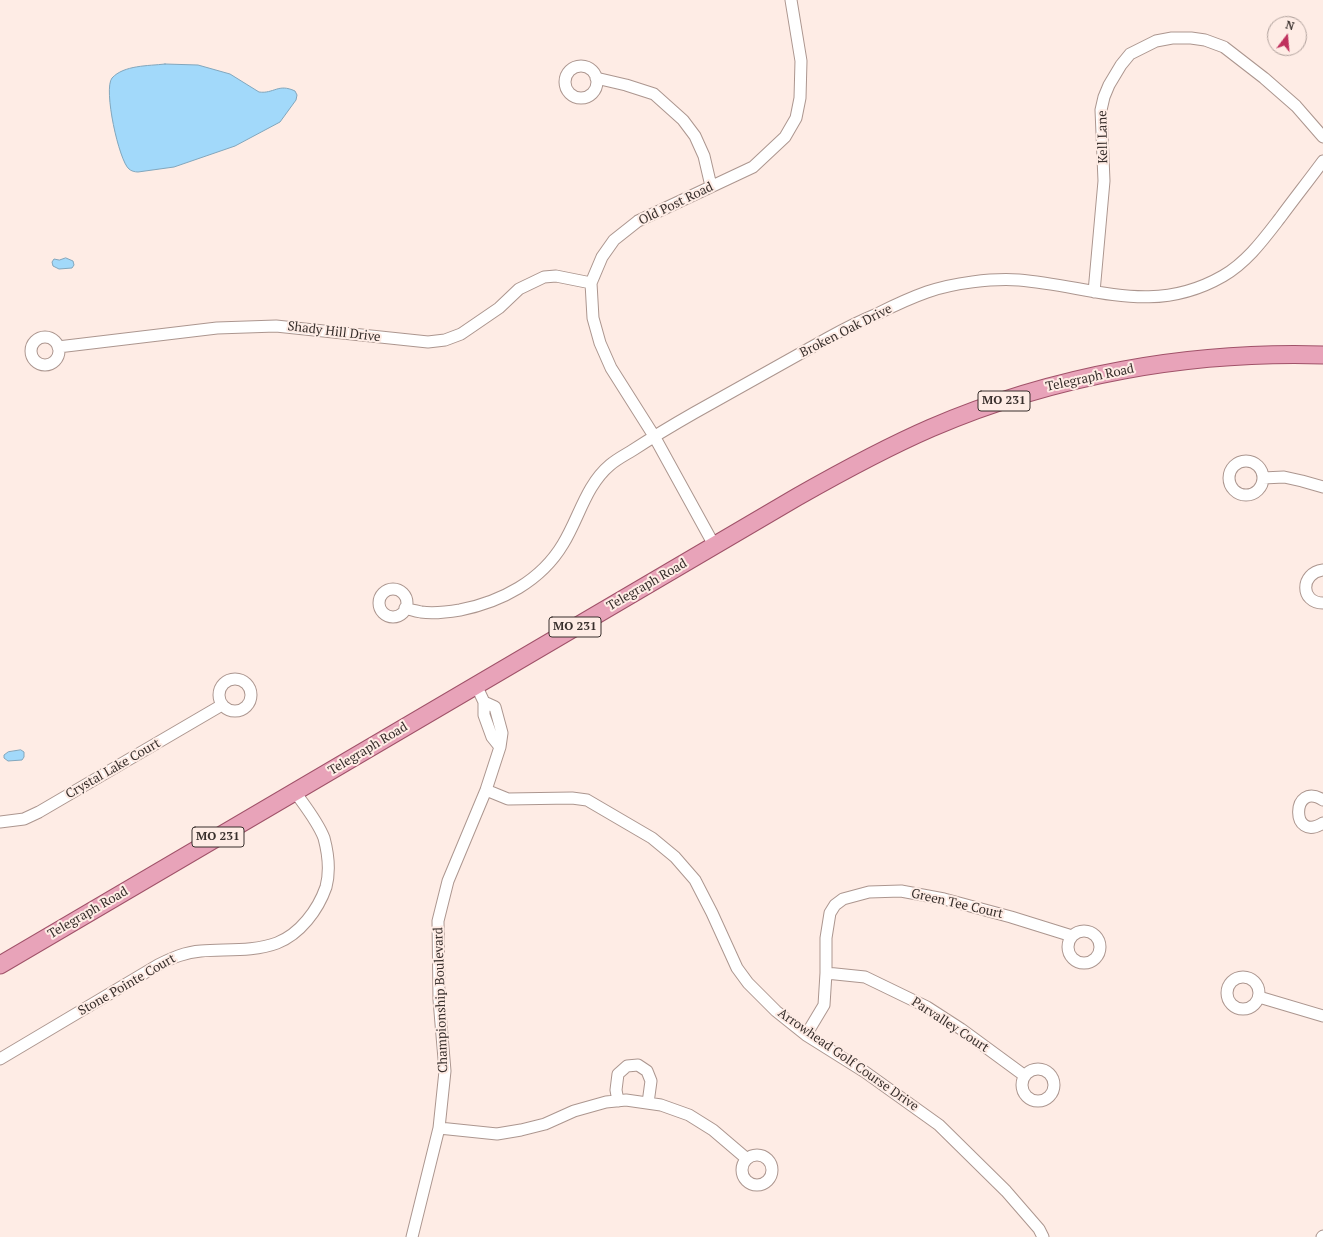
<!DOCTYPE html>
<style>
body{margin:0}
#map{position:relative;width:1323px;height:1237px;overflow:hidden;background:#feece5;font-family:"PT Serif",serif}
canvas{display:block}
.north{position:absolute;left:1267px;top:16px;width:40px;height:40px;box-sizing:border-box;background:#feece5;border:1px solid #afa09b;border-radius:50%;rotate:16deg;font-size:11px;font-weight:700;line-height:16px;text-align:center;color:#382f2c}
.north::after{content:'';display:block;margin:auto;width:14px;height:18px;background:#bf305d;clip-path:polygon(50% 0,100% 100%,50% 72%,0 100%)}
</style>
<div id="map">
<canvas width="1323" height="1237"></canvas>
<div class="north">N</div>
</div>
<script>
const c = document.querySelector('canvas').getContext('2d');
c.lineJoin = 'round';
function paint(path, color) { c.fillStyle = color; c.fill(path, 'evenodd'); }
function stroke(path, color, width, dash) { c.strokeStyle = color; c.lineWidth = width; c.lineCap = dash ? 'butt' : 'round'; c.setLineDash(dash || []); c.stroke(path); }
function write(font, color, halo, rows, align = 'center') {
  c.font = font + ' "PT Serif",serif'; c.lineWidth = 4; c.setLineDash([]); c.textBaseline = 'middle'; c.strokeStyle = halo; c.fillStyle = color; for (const [text, x, y, turn = 0] of rows) {
    c.save(); c.translate(x, y); c.rotate((+turn || 0) * Math.PI / 180); c.textAlign = isNaN(turn) ? turn : align; if (halo) c.strokeText(text, 0, 0); c.fillText(text, 0, 0); c.restore();
  }
}
const water = new Path2D(`
 M165 64 198 65 230 74 259 92C274 94 278 83 295 91L297 95 296 100 280 122 235 146 174 167 138 172C135 172 131 171 129 169 119 161 103 89 112 78 124 65 148 66 165 64Z
 M66 258 73 261 74 265 72 268 59 269 53 266 52 262 54 259 59 260Z
 M21 750 24 752V757L22 760 8 761 4 758V755L8 752Z`);
paint(water, '#a2d9fa');
stroke(water, '#82a6bc', 1);
const street = new Path2D(`
 M565 82a16 16 0 1 1 32 0a16 16 0 1 1-32 0Z
 M596 78 626 85 654 94 683 120 695 136 704 156 711 186
 M1094 292 1104 181 1101 110 1104 97 1109 85 1121 65 1130 54 1156 41 1172 38H1191L1205 40 1224 47 1264 78 1296 106 1323 137
 M31 351a14 14 0 1 1 28 0a14 14 0 1 1-28 0Z
 M58 347 217 328 276 326 428 342 445 340 461 334 499 308 519 289 544 277 556 276 591 283
 M1229 478a17 17 0 1 1 34 0a17 17 0 1 1-34 0Z
 M1263 478 1284 477 1302 481 1323 487
 M714 545 654 436 611 368 600 343 593 318 591 283 602 257 614 240 638 221 753 167 785 137 796 118 800 98 801 61 791 0
 M1323 570C1300 573 1300 603 1323 603
 M379 603a14 14 0 1 1 28 0a14 14 0 1 1-28 0Z
 M405 608C411 610 416 611 421 612 434 614 448 612 460 610 501 602 541 581 563 544 579 518 586 485 610 465 617 459 625 455 633 450 653 437 673 425 694 413 739 388 783 363 828 338 844 329 860 321 877 314 893 306 910 298 927 292 953 283 992 278 1019 280 1093 286 1152 317 1223 276 1247 262 1263 240 1280 218 1294 199 1309 180 1323 161
 M219 695a16 16 0 1 1 32 0a16 16 0 1 1-32 0Z
 M484 702 495 707 502 733 500 747
 M486 790 508 799 572 798 587 800 652 838 675 857 695 880 712 913 737 968 748 983 776 1011 806 1035 865 1072 939 1125 1006 1191 1039 1229 1043 1237
 M1323 800C1291 780 1290 844 1323 823
 M0 822 24 819 39 812 222 705
 M1068 947a16 16 0 1 1 32 0a16 16 0 1 1-32 0Z
 M826 973 865 977 927 1007 961 1029 1025 1076
 M1227 993a16 16 0 1 1 32 0a16 16 0 1 1-32 0Z
 M1259 997 1323 1016
 M806 1035 824 1005 826 973V938L830 913 835 905 843 899 869 892 901 891 944 899 1011 917 1072 936
 M0 1059 158 965C172 958 185 952 201 951 226 949 253 952 277 943 300 934 318 910 326 887 330 872 328 853 324 838 318 822 305 806 295 792
 M1022 1085a16 16 0 1 1 32 0a16 16 0 1 1-32 0Z
 M618 1101 616 1090 618 1074 627 1066 638 1065 647 1071 651 1081 648 1103
 M439 1128 497 1134 521 1130 545 1124 574 1111 606 1102 626 1100 661 1105 689 1115 713 1130 747 1159
 M742 1170a15 15 0 1 1 30 0a15 15 0 1 1-30 0Z
 M412 1237 439 1128 445 1071 439 1000 438 921 448 881 486 790 500 747 492 737 484 715V702L476 685
 M1322 1237 1323 1236`);
const primary = new Path2D(`
 M0 965 797 497C841 472 885 448 931 428 1054 375 1190 351 1323 355`);
stroke(street, '#ac968f', 13);
stroke(primary, '#a05269', 19);
stroke(street, '#fff', 11);
stroke(primary, '#e8a3b9', 17);
for (const [x, y, w] of [
 [1004,401,52],
 [575,627,52],
 [218,837,52]
]) { const box = new Path2D(); box.roundRect(x - w / 2, y - 10, w, 20, 3); c.fillStyle = '#feece5'; c.fill(box); stroke(box, '#382f2c', 1); }
write('bold 12px', '#382f2c', null, [
 ["MO 231",1004,401],
 ["MO 231",575,627],
 ["MO 231",218,837]
]);
write('13px', '#382f2c', '#feece5', [
 ["Kell Lane",1103,137,-91],
 ["Old Post Road",676,204,-26],
 ["Broken Oak Drive",846,331,-27],
 ["Shady Hill Drive",334,332,7],
 ["Telegraph Road",1090,378,-12],
 ["Telegraph Road",647,585,-30],
 ["Telegraph Road",368,749,-31],
 ["Crystal Lake Court",113,769,-30],
 ["Green Tee Court",957,904,13],
 ["Telegraph Road",88,913,-30],
 ["Stone Pointe Court",127,985,-30],
 ["Championship Boulevard",441,1000,-92],
 ["Parvalley Court",950,1025,33],
 ["Arrowhead Golf Course Drive",848,1060,35]
]);
</script>
